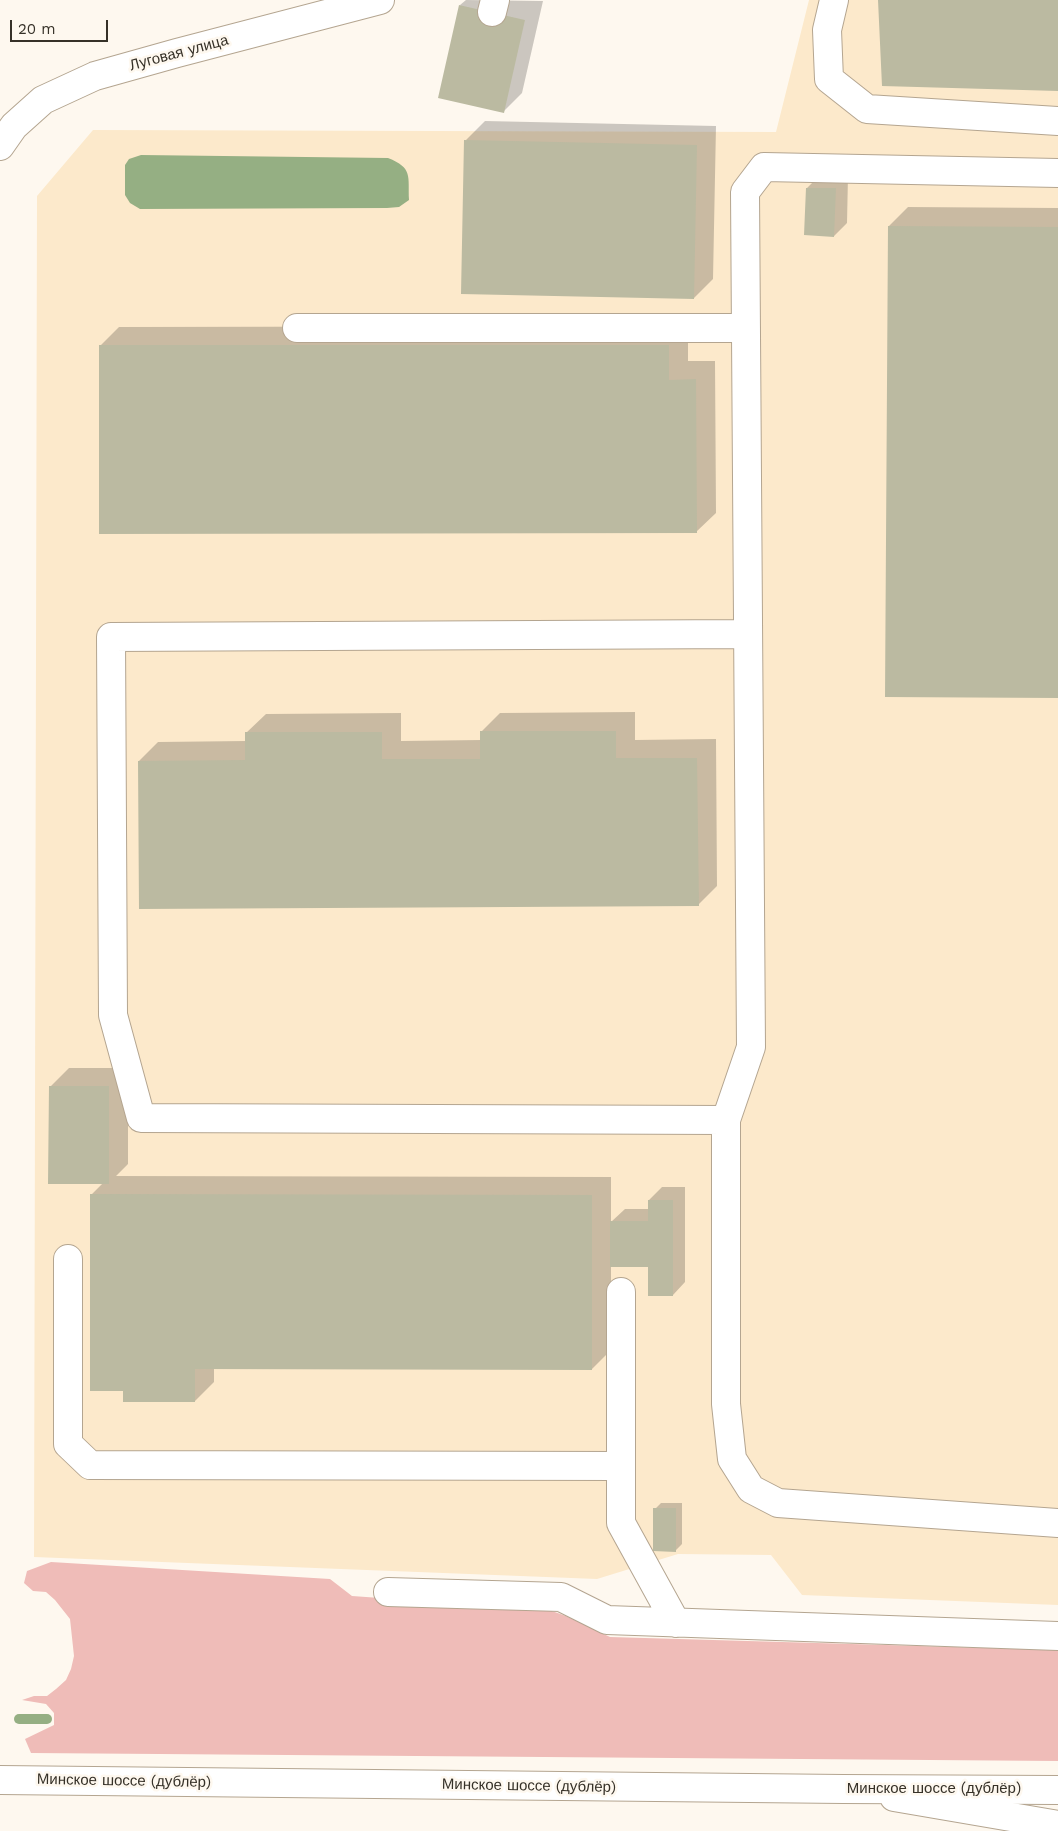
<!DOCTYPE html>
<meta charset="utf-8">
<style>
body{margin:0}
#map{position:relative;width:1058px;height:1831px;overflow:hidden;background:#fef8ef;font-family:"Work Sans",sans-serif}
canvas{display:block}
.scale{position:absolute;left:10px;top:20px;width:98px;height:22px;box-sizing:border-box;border:2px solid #363128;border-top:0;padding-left:6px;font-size:15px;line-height:18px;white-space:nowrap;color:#363128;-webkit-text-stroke:4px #fef8ef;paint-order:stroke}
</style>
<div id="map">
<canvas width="1058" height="1831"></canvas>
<div class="scale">20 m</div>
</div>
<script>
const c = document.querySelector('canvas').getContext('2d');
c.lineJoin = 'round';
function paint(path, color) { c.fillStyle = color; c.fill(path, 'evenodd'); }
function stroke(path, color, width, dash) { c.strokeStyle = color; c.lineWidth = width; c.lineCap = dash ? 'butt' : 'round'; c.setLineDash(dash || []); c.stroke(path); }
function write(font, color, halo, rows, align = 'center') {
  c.font = font + ' "Work Sans",sans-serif'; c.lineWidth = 5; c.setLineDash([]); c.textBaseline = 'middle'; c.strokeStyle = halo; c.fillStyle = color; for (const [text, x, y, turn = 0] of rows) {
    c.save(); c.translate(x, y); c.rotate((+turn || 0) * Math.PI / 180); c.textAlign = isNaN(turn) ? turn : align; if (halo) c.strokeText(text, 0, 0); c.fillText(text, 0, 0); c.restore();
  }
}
paint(new Path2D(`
 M809 0H1058V1605L802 1595 771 1555 678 1554 597 1579 34 1557 37 196 93 130 776 132Z`), '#fce9cb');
paint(new Path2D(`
 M51 1562 330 1579 352 1596 549 1610 566 1616 610 1637 1058 1650V1761L31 1753 25 1739 54 1725V1713L46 1704 22 1700 34 1696H47L56 1689 66 1680 71 1669 74 1656 70 1619 55 1600 46 1592 33 1591 24 1583 27 1571Z`), '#efbcb8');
paint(new Path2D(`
 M141 155 388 158C413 168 408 176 409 200L399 207 387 208 140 209 130 203 125 195V165L129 159Z`), '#95af83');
paint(new Path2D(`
 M466 0 543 1 522 93 503 112 460 5Z
 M485 121 716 126 713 279 694 298 466 140Z
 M820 175 848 176 847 223 834 236 807 188Z
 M908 207 1058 208V697L889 226Z
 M688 326V361H715L716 513 696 532 100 346 119 327Z
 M635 712V740L716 739 717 886 698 905 139 761 158 742 246 741V733L266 714 401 713V741L481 740V732L500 713Z
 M69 1068H128V1164L116 1176 611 1177V1222L625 1209H649V1200L662 1187H685V1282L673 1295 649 1266H611V1350L592 1369 214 1368V1382L195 1401 124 1390 91 1195 103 1183 50 1087Z
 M661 1503H682V1544L676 1550 655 1509Z`), '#0003');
stroke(new Path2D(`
 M19 1719H47`), '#95af83', 10);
paint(new Path2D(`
 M878 0H1058V91L882 86Z
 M459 5 525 20 504 113 438 98Z
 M464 140 697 145 694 299 461 294Z
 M806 188H836L834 237 804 235Z
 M888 226 1058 227V698L885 697Z
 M99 345H669V380L696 379 697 533 99 534Z
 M480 731H616V758H697L699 906 139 909 138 761 245 760V732H382V759H480Z
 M49 1086H109V1184H48Z
 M90 1194 592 1195V1370L195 1369V1402H123V1391H90Z
 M648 1200H673V1296H648V1267H610V1221H648Z
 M653 1508H676V1552L653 1551Z`), '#bbbaa1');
const minor = new Path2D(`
 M834 0 827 30 829 79 867 109 1058 121
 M492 12 495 0
 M0 146 14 126 43 100 95 76 177 53 380 0
 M1058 173 764 167 745 192 751 1047 726 1120V1404L732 1459 751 1489 778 1503 1058 1523
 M297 328H746
 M726 1120 141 1118 113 1015 111 637 748 634
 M68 1259V1444L90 1465 621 1466
 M621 1292V1523L676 1623
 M388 1592 561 1597 607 1620 1058 1636
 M894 1797 1058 1825`);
const major = new Path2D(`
 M0 1780 843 1789 1058 1790`);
stroke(minor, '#b4a590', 30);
stroke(major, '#b4a590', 30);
stroke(minor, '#fff', 28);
stroke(major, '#fff', 28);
write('15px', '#363128', '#fef8ef', [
 ["Луговая улица",179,53,-15],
 ["Минское шоссе (дублёр)",124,1781,1],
 ["Минское шоссе (дублёр)",529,1786,1],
 ["Минское шоссе (дублёр)",934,1789]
]);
</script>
